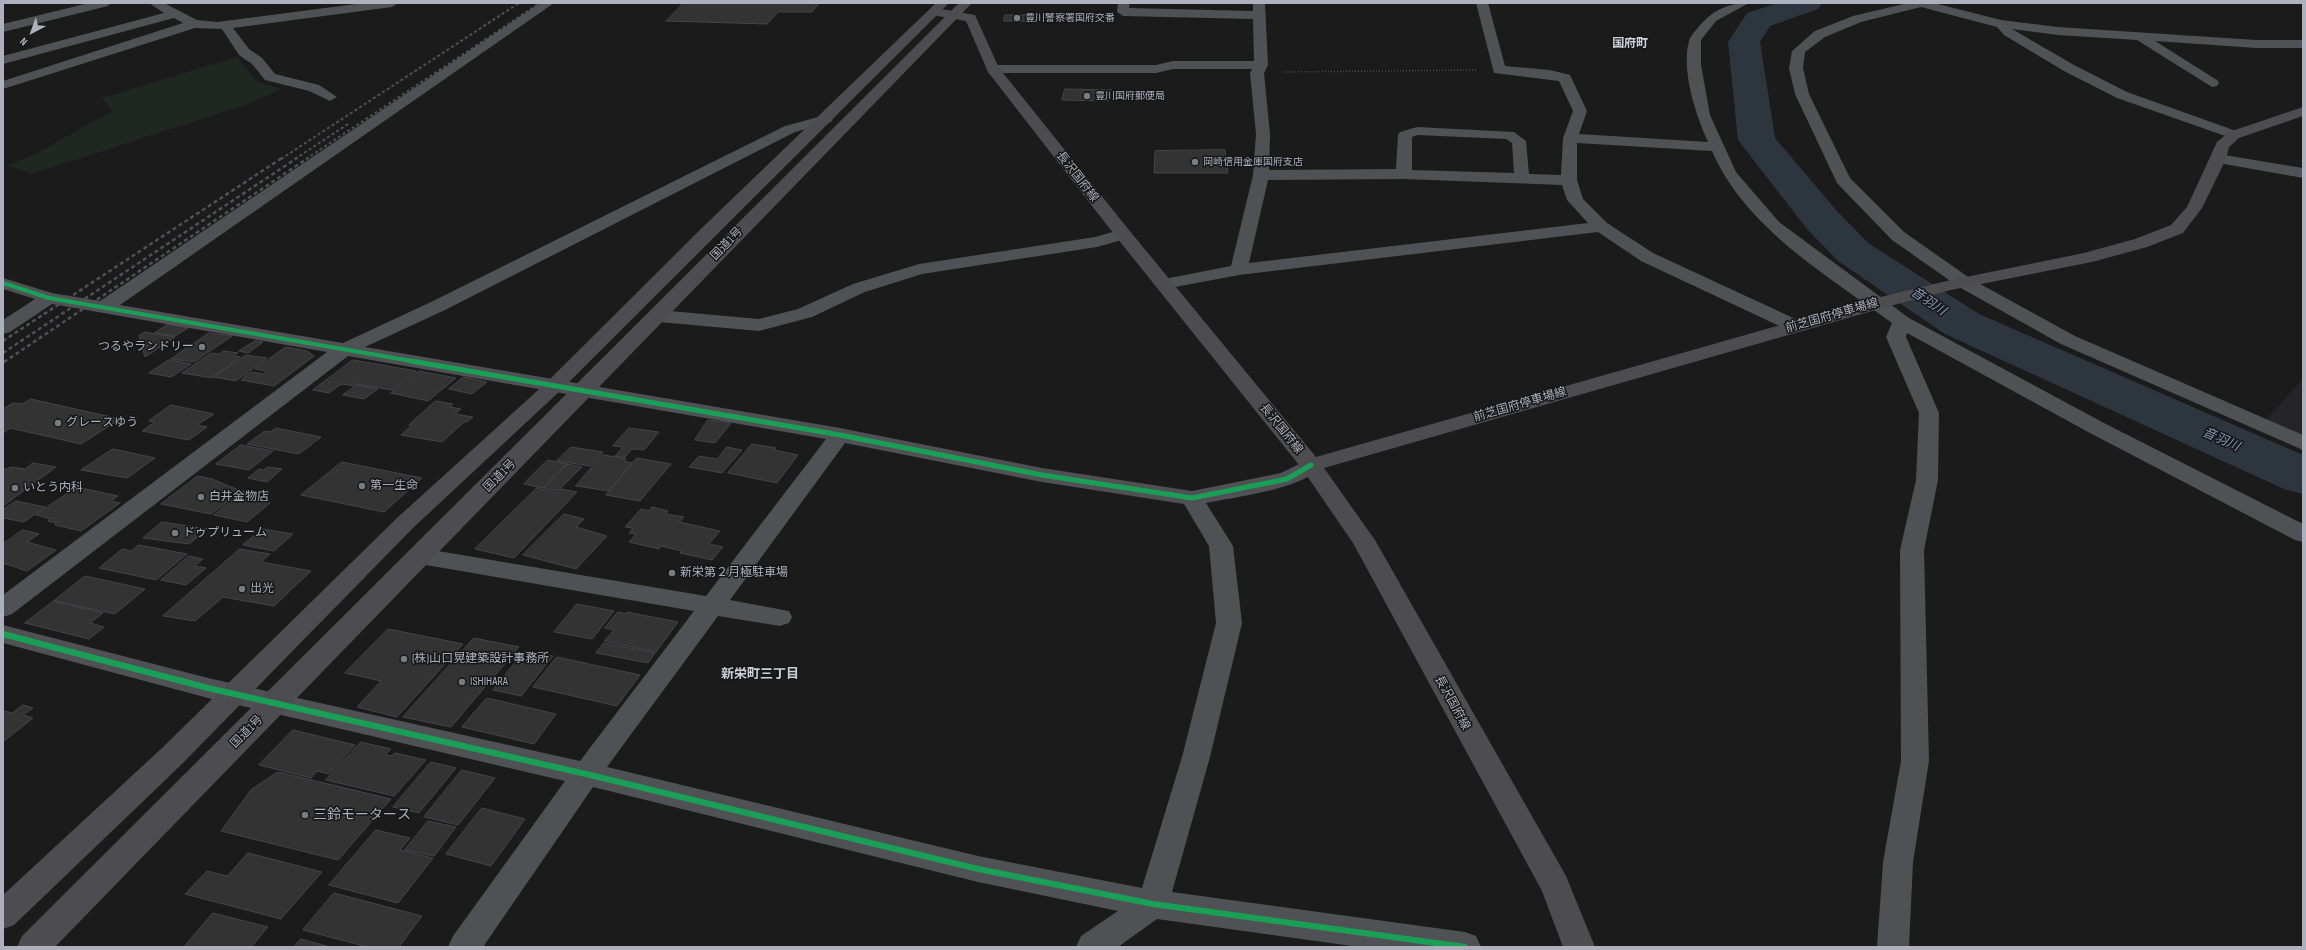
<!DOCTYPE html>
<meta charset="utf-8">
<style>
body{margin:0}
#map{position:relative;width:2306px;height:950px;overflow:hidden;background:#1b1b1c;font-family:"Sofia Sans Condensed",sans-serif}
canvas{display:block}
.frame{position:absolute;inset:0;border:4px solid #adb1bd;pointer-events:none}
.north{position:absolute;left:12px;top:12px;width:40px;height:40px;-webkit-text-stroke:3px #161518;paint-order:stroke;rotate:221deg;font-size:11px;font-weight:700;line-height:16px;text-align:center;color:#adb1bd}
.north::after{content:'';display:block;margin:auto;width:14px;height:18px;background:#adb1bd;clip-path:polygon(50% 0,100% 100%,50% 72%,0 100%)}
</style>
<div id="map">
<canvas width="2306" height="950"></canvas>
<div class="frame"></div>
<div class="north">N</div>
</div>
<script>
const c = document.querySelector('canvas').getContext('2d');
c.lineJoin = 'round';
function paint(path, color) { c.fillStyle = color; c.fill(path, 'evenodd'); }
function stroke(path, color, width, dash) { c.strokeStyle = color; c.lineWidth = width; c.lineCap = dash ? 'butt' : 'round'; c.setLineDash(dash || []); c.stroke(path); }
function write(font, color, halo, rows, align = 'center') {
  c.font = font + ' "Sofia Sans Condensed","Noto Sans JP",sans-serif'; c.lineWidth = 3; c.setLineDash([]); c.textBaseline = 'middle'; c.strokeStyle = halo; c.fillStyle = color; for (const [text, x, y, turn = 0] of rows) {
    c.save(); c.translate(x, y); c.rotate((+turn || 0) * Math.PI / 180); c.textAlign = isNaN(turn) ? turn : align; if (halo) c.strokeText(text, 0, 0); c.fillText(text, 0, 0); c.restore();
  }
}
paint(new Path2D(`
 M2303 379V436L2266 420Z`), '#252528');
paint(new Path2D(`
 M237 57 258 82 282 89 246 105 31 174 7 165 34 155 112 111 102 98Z`), '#1f2721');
paint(new Path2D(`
 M1778 3H1822L1818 9 1770 26 1760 42 1775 138 1837 211 1868 243 1979 314 2303 455V494L2284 489 1945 334 1838 261 1807 229 1738 140 1728 42 1747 13Z`), '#2d363f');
const building = new Path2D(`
 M684 3H819L812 12H778L767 24 666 21Z
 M1005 15H1033L1031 21H1004Z
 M1065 89 1112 90 1108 101 1062 100Z
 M1225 150 1228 173H1154L1155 151Z
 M168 324 188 328 175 336 155 333Z
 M145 332 175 337 145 357 139 336Z
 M209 333 232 336 194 362 171 359Z
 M255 341 263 342 248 353 239 351Z
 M286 347 307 351 314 356 274 386 241 380 251 372 263 374 267 371 255 369Z
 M223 351 238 353 233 356 240 357 212 378 182 373 211 353 219 354Z
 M246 355 267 358 236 381 214 377Z
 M169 360 191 364 171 377 149 373Z
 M353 360 416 371 392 390 357 384 355 386 341 384 329 393 313 390Z
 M419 371 456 378 428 401 391 393Z
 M464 377 487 382 472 394 449 389Z
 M357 385 378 389 364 399 343 395Z
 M31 399 120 419 81 444 10 428 3 433V409L13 403 22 404Z
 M436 401 453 404 450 407 461 409 455 414 473 417 467 422H464L442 442 401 435 412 425H409Z
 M171 405 214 414 197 425 207 427 189 440 142 431 155 422 149 421Z
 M708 420 731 423 715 443 695 440Z
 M276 428 321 437 299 454 247 444 265 431 270 432Z
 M629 428 659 432 644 450 632 449 624 458 615 456 623 447 613 446Z
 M752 444 776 448 774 450 798 455 777 483 728 473Z
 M241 445 273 451 249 470 216 464Z
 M571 447 603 452 590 466 557 461Z
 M727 447 742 450 722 473 689 467 699 456 717 459Z
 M113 449 155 458 127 478 81 470Z
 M602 455 626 458 624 461 632 463 609 491 576 486Z
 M637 458 671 464 640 501 606 495Z
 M548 460 567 464 543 488 524 484Z
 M342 462 422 478 384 512 301 495Z
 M33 463 56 467 3 506V470L12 467 25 469Z
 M567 464 582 467 558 491 544 488Z
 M268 467 282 469 267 482 248 478 259 469 263 470Z
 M198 476 212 479 241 491 211 514 161 504Z
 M77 487 118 496 111 501 120 503 81 531 55 525 56 523 48 521 51 519 36 515Z
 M537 488 558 493 561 489 577 492 514 558 475 549Z
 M243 491 270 503 247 522 214 515Z
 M16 501 45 507 24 522 3 518V510Z
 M652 507 668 511 666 514 684 517 679 522 720 531 709 544 723 547 712 560 680 553 682 551 661 546 659 549 629 542 636 534 629 533 633 528 625 527 641 509 649 511Z
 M564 514 584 519 576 527 607 536 576 569 523 555Z
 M162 522 207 529 189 544 143 538Z
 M263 529 293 534 274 551 243 545Z
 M23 530 39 534 27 542 56 550 27 571 3 563V544Z
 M139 545 187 554 156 580 99 568 122 549 131 551Z
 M240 549 270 554 261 562 311 571 274 606 223 597 195 621 163 616Z
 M189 556 203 559 195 566 206 568 186 585 161 580Z
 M85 576 145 589 115 614 54 601Z
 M54 601 103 613 90 623 104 627 89 639 25 623Z
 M577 604 614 611 592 639 554 632Z
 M618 612 626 614 627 612 678 622 656 652 604 641 614 630 605 628Z
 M388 629 463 644 397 717 357 707 381 681 345 673Z
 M474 638 519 647 451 727 403 717Z
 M604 643 655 653 648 663 596 653Z
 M525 651 553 656 521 696 493 690Z
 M557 657 640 675 617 706 533 687Z
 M487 698 556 714 534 744 462 727Z
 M23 705 33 708 23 715 33 718 3 742V711L12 713Z
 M293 730 355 745 329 774 317 771 311 778 259 765Z
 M361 742 391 749 385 755 392 756 395 753 426 760 394 796 326 780Z
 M431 762 456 768 419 813 393 807Z
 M462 770 495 778 458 825 424 817Z
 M278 772 391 799 338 860 221 831 251 790Z
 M482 808 525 819 491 866 446 854Z
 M428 821 456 827 434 856 405 850Z
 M376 830 410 838 400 850 433 858 398 903 329 885Z
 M248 853 322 872 281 919 185 894 207 871 227 876Z
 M334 893 422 916 399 947H368L303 930Z
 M213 913 268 927 251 947H184Z
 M301 939 330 947H294Z`);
paint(building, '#333334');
stroke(building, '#444548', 1);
stroke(new Path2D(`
 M1283 72 1476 70`), '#4b4c4f', 1.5, [1, 2]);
paint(new Path2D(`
 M89 3H110L108 6 3 32V24Z
 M149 3H164L197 20 217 22 364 3H398L392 7 233 28 249 49 262 58 275 74 319 85 337 97 330 101 309 91 265 80 252 64 239 55 222 29 195 28 3 89V81L183 23 174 18 3 64V56L164 13Z
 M540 3H554L120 305 343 343 431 302 785 126 826 115 831 116 833 119 831 122 795 132 445 310 365 347 840 428 1042 468 1192 491 1281 473 1311 458 1319 460 1322 465C1306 489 1234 497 1206 503L1233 546 1242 623 1210 757 1172 892 1465 932 1476 936 1481 947H1359L1157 919 1118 947H1076L1081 936 1118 911 978 882 593 787 483 947H448L453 936 565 781 208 698 3 643V625L208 678 580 761 694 611 420 564 412 562 408 556 412 550 420 548 706 596 826 439 348 356 12 614 3 617V595L327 352 52 304 10 332 3 334V320L35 299 3 289V278L52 293 100 301ZM845 443 1042 482 1184 504 1209 546 1216 623 1182 757 1142 888 978 856 607 767 718 616 780 626 789 623 792 617 789 611 730 600Z
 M1118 3H1130L1129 8 1253 11V3H1265L1268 65 1264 73 1270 134 1269 170 1396 169 1398 135 1400 132 1417 127 1514 132 1526 141 1529 174 1561 175 1563 138 1573 111 1559 81 1494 73 1476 3H1488L1505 66 1550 70 1570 75 1587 111 1579 134 1708 142C1696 115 1681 71 1689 41 1690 37 1694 32 1697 29 1711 11 1727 3 1749 3L1716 21 1701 40V65L1710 115 1736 172 1779 222 1909 318 2104 423 2303 524V542L2295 540 2090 433 1907 333 1906 337 1939 413 1938 480 1924 550 1929 761 1913 862 1909 947H1877L1883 862 1901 761 1900 550 1916 480 1919 413 1886 337 1892 323C1827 275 1745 228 1712 151L1577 143V180L1583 199 1607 223 1653 253 1802 322 1804 326 1802 330 1795 332 1788 330 1641 261 1598 232 1239 275 1165 289 1159 288 1156 284 1159 280 1231 266 1253 175 1256 134 1250 73 1252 69H1173L1156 73H993L986 69 993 65H1156L1173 61H1254L1253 19 1123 16 1117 12ZM1418 135 1506 139 1512 143 1514 173 1412 170V137ZM1404 179 1562 185 1567 200 1588 223 1249 263 1268 180Z
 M1908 3H1934L2001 20 2058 27 2256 40H2303V48H2256L2155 41 2217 80 2219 83 2217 86 2212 87 2137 40 2058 35 2012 29 2074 65 2127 92 2239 132 2241 135 2234 139 2117 98 2064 71 2004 35 1997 27 1921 7 1861 22 1825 37 1805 52 1803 68 1809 94 1850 178 1904 232 1971 279 2075 336 2303 435V450L2061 344 1959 287 1892 240 1837 183 1795 94 1789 68 1792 51 1815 31 1853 16Z
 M2218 154 2303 168V178L2213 162 2210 159 2213 156Z
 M1123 229 1129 230 1131 234 1129 238 1097 247 922 274 865 292 812 317 759 331 659 322 652 320 650 316 652 312 659 310 759 319 798 309 853 284 919 264 1095 237Z`), '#4f5155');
paint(new Path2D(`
 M936 8 975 15 999 68 1129 230 1316 457 1872 299 1951 280 2084 253 2135 239 2171 225 2187 207 2217 142 2229 132 2303 107V116L2239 138 2229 147 2226 159 2202 208 2183 233 2147 247 2092 262 1951 290 1886 307 1324 468 1375 540 1566 876 1595 947H1563L1542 891 1353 543 1303 470 1117 238 988 72 966 21 932 15 930 12 932 9Z`), '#4d4d50');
paint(new Path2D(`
 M936 3H949L561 390 413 528 182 764 14 925 3 929V895L162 748 397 518 547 382 707 223Z
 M959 3H972L55 947H17L22 936Z`), '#4d4d51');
stroke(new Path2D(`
 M281 159 519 3
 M295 159 348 124
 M306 159 540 3`), '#505154', 2, [3, 2.5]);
stroke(new Path2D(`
 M3 341 282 158
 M3 353 297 158
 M4 362 308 158`), '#505154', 2.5, [4, 3]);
stroke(new Path2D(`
 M3 362 5 361`), '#505154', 3, [5, 4]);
stroke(new Path2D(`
 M3 283 49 298 417 362`), '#1a9f57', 4);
stroke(new Path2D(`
 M411 361 840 435 1042 475 1192 498 1287 479 1311 465`), '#1a9f57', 5);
stroke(new Path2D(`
 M3 634 208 688 586 774 978 869 1153 904 1465 947`), '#1a9f57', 6);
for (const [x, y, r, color] of [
 [1017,18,4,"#7a7c85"],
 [1087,96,4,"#7a7c85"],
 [1195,162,4,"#7a7c85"],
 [202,347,4,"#7a7c85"],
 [58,423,4,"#7a7c85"],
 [362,486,4,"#7a7c85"],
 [15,488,4,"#7a7c85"],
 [201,497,4,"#7a7c85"],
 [175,533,4,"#7a7c85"],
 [672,573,4,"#7a7c85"],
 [242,589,4,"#7a7c85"],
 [404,659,4,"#7a7c85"],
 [462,682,4,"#7a7c85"],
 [305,815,4,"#7a7c85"]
]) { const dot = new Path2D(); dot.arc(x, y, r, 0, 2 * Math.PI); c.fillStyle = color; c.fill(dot); stroke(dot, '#161518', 1.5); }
write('10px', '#adb1bd', '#161518', [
 ["豊川警察署国府交番",1025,18],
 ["豊川国府郵便局",1095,96],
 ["岡崎信用金庫国府支店",1203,162]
], 'left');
write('bold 12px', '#ced0d9', '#161518', [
 ["国府町",1630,44]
]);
write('12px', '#adb1bd', '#161518', [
 ["長沢国府線",1077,177,52],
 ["国道1号",727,244,-46],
 ["前芝国府停車場線",1832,316,-16],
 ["前芝国府停車場線",1520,405,-16],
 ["長沢国府線",1281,429,51],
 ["国道1号",500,476,-45],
 ["長沢国府線",1452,703,61],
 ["国道1号",247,732,-45]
]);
write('12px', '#adb1bd', '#161518', [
 ["つるやランドリー",194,347,"right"],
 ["グレースゆう",66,423],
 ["第一生命",370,486],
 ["いとう内科",23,488],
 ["白井金物店",209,497],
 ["ドゥプリューム",183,533],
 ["新栄第２月極駐車場",680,573],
 ["出光",250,589],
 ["(株)山口晃建築設計事務所",412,659],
 ["ISHIHARA",470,682]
], 'left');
write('italic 13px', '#839cb8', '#161518', [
 ["音羽川",1928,302,34],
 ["音羽川",2221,440,24]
]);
write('bold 13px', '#ced0d9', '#161518', [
 ["新栄町三丁目",760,675]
]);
write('14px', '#adb1bd', '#161518', [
 ["三鈴モータース",313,815]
], 'left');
</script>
